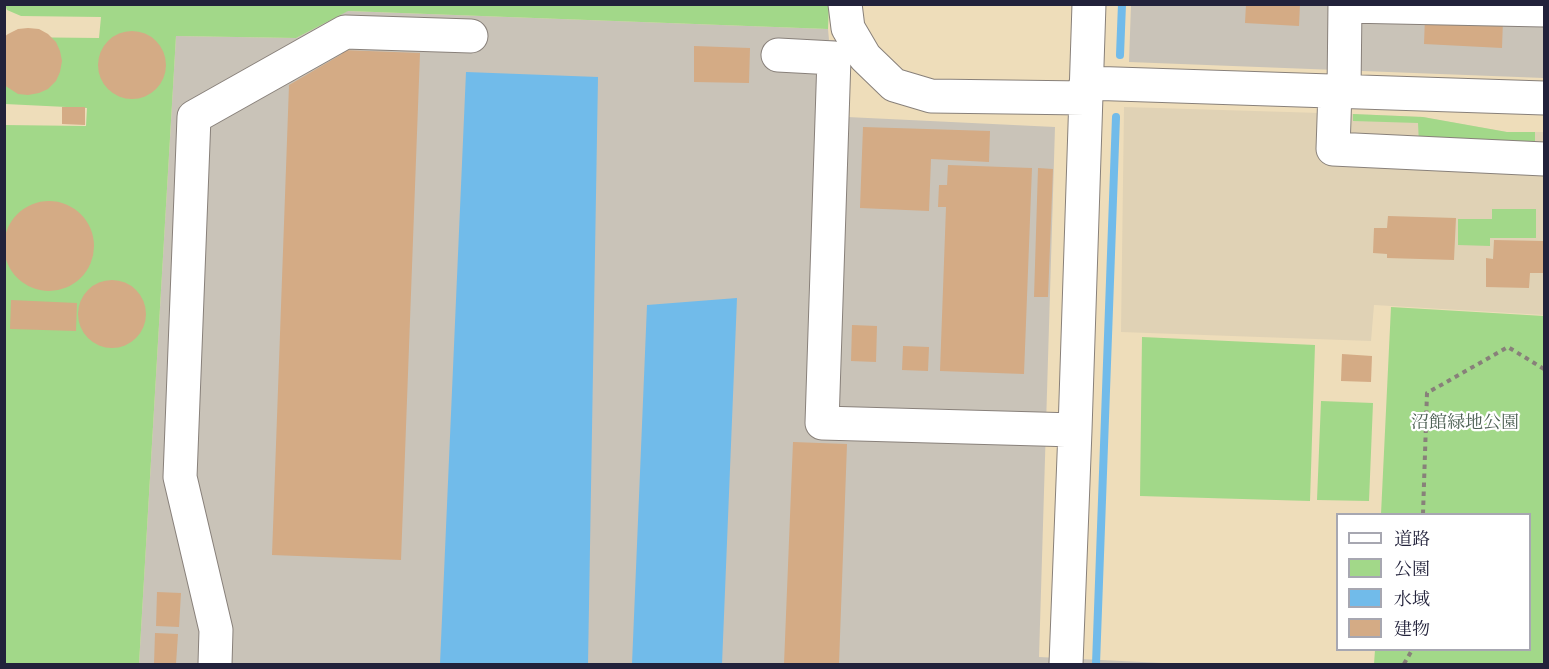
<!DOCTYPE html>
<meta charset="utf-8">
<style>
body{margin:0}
#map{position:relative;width:1549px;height:669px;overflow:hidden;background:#eeddba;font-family:"IM FELL English","Noto Serif JP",serif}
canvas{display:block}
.frame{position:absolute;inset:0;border:6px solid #22223b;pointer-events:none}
.legend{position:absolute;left:1336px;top:513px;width:195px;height:138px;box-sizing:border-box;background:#fff;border:2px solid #a7a7b1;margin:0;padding:8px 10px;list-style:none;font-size:18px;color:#22223b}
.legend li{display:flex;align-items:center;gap:12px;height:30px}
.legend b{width:30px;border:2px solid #a7a7b1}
</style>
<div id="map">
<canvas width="1549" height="669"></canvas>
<div class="frame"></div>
<ul class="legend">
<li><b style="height:8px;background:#fff"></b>道路</li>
<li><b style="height:16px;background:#a2d889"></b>公園</li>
<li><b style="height:16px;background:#71bbea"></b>水域</li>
<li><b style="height:16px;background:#d4ab85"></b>建物</li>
</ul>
</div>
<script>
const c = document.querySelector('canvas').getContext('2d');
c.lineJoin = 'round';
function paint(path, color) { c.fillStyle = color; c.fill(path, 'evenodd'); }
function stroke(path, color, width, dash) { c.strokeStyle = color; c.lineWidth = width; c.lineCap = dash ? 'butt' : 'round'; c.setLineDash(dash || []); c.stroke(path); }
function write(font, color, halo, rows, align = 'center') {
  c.font = font + ' "IM FELL English","Noto Serif JP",serif'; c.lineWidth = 4.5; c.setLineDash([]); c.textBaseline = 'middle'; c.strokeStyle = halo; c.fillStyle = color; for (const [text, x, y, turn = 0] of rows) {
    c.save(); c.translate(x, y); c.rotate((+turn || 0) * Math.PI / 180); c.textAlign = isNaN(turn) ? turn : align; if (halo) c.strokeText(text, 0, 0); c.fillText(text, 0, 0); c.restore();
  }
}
paint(new Path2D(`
 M1124 107 1353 114 1423 117 1507 132H1544V315L1374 305 1371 341 1121 332Z`), '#e0d2b5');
paint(new Path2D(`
 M1131 5H1544V78L1129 62Z
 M347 11 828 29 829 40 848 41 847 117 1055 127 1039 657 1183 664H139L176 36 296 38Z`), '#c9c3b8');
paint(new Path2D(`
 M5 5H829L828 29 348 11 296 38 176 36 139 664H5L4 125 86 126 87 108 5 104V37L99 38 101 17 21 16 7 10Z
 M1353 114 1423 117 1507 132H1535V148L1419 144 1418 123 1353 121Z
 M1492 209H1536V238H1490V246L1458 245V219H1492Z
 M1391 307 1544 316V664H1374L1375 650H1530V514H1381Z
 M1142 337 1315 345 1310 501 1140 496Z
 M1321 401 1373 403 1369 501 1317 500Z`), '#a2d889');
paint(new Path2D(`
 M466 72 598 77 588 664H440Z
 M737 298 722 664H632L647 305Z`), '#71bbea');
stroke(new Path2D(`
 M1120 55 1122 4
 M1096 664 1116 117`), '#71bbea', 8);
paint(new Path2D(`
 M1246 4H1300L1299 26 1245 23Z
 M1425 16 1503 20 1502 48 1424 44Z
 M28 28 39 29 48 34 56 42 60 51 62 61 60 72 56 81 48 89 39 93 28 95 18 94 4 85V37L8 34 18 29Z
 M98 65a34 34 0 1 1 68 0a34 34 0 1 1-68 0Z
 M694 46 750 48 749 83 694 82Z
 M342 50 420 53 401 560 272 555 289 85 342 54Z
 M62 107H85V125L62 124Z
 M863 127 990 131 989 162 931 159 929 211 860 208Z
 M948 165 1032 168 1024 374 940 371 946 207H938L939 185H947Z
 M1038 168 1053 169 1048 297H1034Z
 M4 246a45 45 0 1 1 90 0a45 45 0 1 1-90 0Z
 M1388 216 1456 218 1454 260 1387 258V254L1373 253 1374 228H1387Z
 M1494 240 1544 241V273H1530L1529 288 1486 287V258L1493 259Z
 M78 314a34 34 0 1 1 68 0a34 34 0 1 1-68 0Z
 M11 300 77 303 76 331 10 329Z
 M852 325 877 326 876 362 851 361Z
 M903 346 929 347 928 371 902 370Z
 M1342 354 1372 356 1371 382 1341 381Z
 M793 442 847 444 839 664H784Z
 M157 592 181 593 179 627 156 626Z
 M155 633 178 634 176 664H154Z`), '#d4ab85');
const minor = new Path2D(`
 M845 4 848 28 865 57 894 85 931 96 1085 98
 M1345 6 1544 10
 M778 55 834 58 822 423 1075 430
 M1086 83 1544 98
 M1335 90 1333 149 1544 159
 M1344 91 1345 4
 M215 664 216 630 180 477 194 117 345 32 471 36
 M1066 664 1075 430 1089 4`);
stroke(minor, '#88807a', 35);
stroke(new Path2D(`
 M1423 514 1427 393 1508 347 1544 369
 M1404 664 1412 650`), '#88807a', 4, [4.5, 4.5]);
stroke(minor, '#fff', 33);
write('18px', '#4f6256', '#fff', [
 ["沼館緑地公園",1465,424]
]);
</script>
